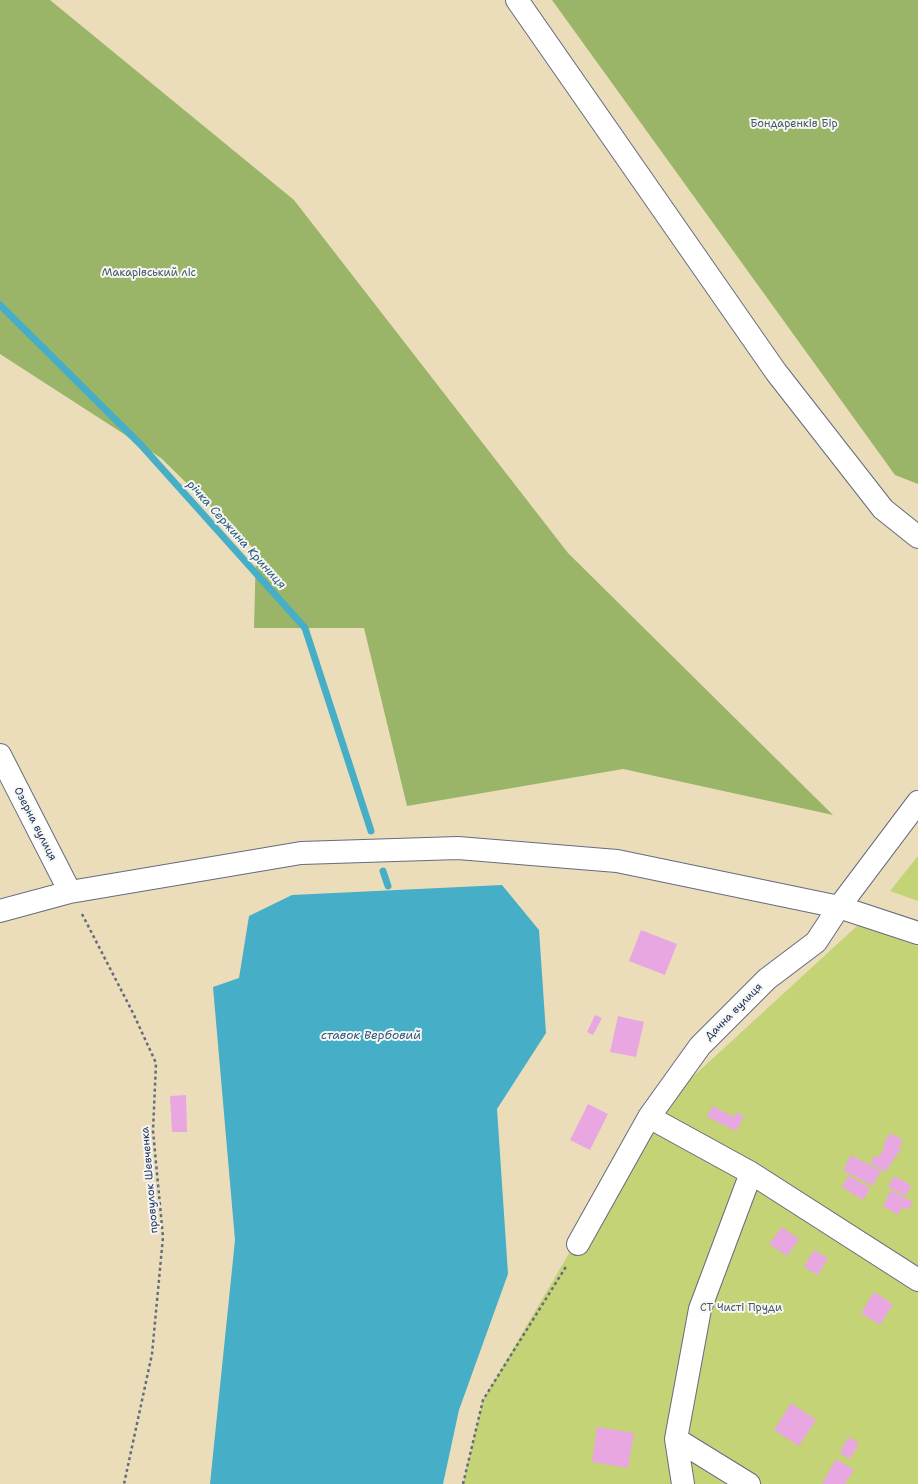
<!DOCTYPE html>
<meta charset="utf-8">
<style>
body{margin:0}
canvas{display:block;background:#ebddba}
</style>
<canvas width="918" height="1484"></canvas>
<script>
const c = document.querySelector('canvas').getContext('2d');
c.lineJoin = 'round';
function paint(path, color) { c.fillStyle = color; c.fill(path, 'evenodd'); }
function stroke(path, color, width, dash) { c.strokeStyle = color; c.lineWidth = width; c.lineCap = dash ? 'butt' : 'round'; c.setLineDash(dash || []); c.stroke(path); }
function write(font, color, halo, rows, align = 'center') {
  c.font = font + ' "Shantell Sans",sans-serif'; c.lineWidth = 4; c.setLineDash([]); c.textBaseline = 'middle'; c.strokeStyle = halo; c.fillStyle = color; for (const [text, x, y, turn = 0] of rows) {
    c.save(); c.translate(x, y); c.rotate((+turn || 0) * Math.PI / 180); c.textAlign = isNaN(turn) ? turn : align; if (halo) c.strokeText(text, 0, 0); c.fillText(text, 0, 0); c.restore();
  }
}
paint(new Path2D(`
 M918 856V901L890 891Z
 M858 925 918 946V1484H463L483 1400 649 1117Z`), '#c3d376');
paint(new Path2D(`
 M0 0H50L294 200 568 553 833 815 623 769 407 806 364 628H254L256 551 161 458 0 354Z
 M552 0H918V484L895 475Z`), '#9ab567');
paint(new Path2D(`
 M502 885 539 930 546 1033 497 1109 508 1274 459 1410 443 1484H210L235 1240 213 987 239 978 249 916 292 895Z`), '#46aec6');
stroke(new Path2D(`
 M0 305 141 445 305 628 371 831
 M383 871 388 886`), '#46aec6', 7);
paint(new Path2D(`
 M641 930 677 944 665 975 629 961Z
 M595 1015 602 1018 593 1035 587 1032Z
 M618 1016 644 1022 636 1057 610 1052Z
 M186 1095 187 1132H172L170 1096Z
 M588 1104 608 1114 590 1150 570 1140Z
 M712 1106 734 1117 736 1112 744 1116 736 1131 707 1117Z
 M890 1133 903 1140 899 1147 901 1149 885 1172 870 1163 875 1155 879 1157 885 1147 883 1145Z
 M851 1155 881 1171 872 1186 843 1170Z
 M848 1175 870 1188 863 1200 842 1187Z
 M894 1176 911 1185 906 1196 888 1187Z
 M891 1190 913 1202 908 1210 902 1207 898 1215 883 1206Z
 M782 1227 799 1239 787 1256 769 1244Z
 M814 1250 828 1258 818 1275 804 1267Z
 M874 1292 893 1304 880 1325 861 1313Z
 M791 1403 816 1420 799 1446 774 1430Z
 M597 1427 634 1433 628 1468 592 1462Z
 M848 1437 859 1443 850 1459 840 1453Z
 M836 1459 854 1470 845 1484H822Z`), '#e8a7e0');
const minor = new Path2D(`
 M517 0 776 372 883 509 918 537
 M0 755 70 892
 M0 911 70 892 301 853 458 848 617 861 839 907 918 933
 M649 1117 751 1173 918 1280
 M578 1244 649 1117 700 1046 767 979 816 942 839 907 918 802
 M676 1439 749 1484
 M683 1484 676 1439 700 1309 751 1173`);
stroke(minor, '#646c7e', 24);
stroke(new Path2D(`
 M82 914 133 1013 156 1063 153 1131 163 1237 152 1354 124 1484
 M463 1484 483 1400 567 1265`), '#646c7e', 2.5, [3, 3]);
stroke(minor, '#fff', 22);
write('11px', '#455864', '#f6f6f2', [
 ["Бондаренків Бір",794,124],
 ["Макарівський ліс",149,273],
 ["СТ Чисті Пруди",741,1308]
]);
write('11px', '#1b2f5e', '#f6f6f2', [
 ["Озерна вулиця",35,824,63],
 ["Дачна вулиця",734,1012,-45],
 ["провулок Шевченка",150,1180,-95]
]);
write('italic 12px', '#2a5b82', '#f6f6f2', [
 ["річка Сержина Криниця",236,535,48],
 ["ставок Вербовий",371,1036]
]);
</script>
